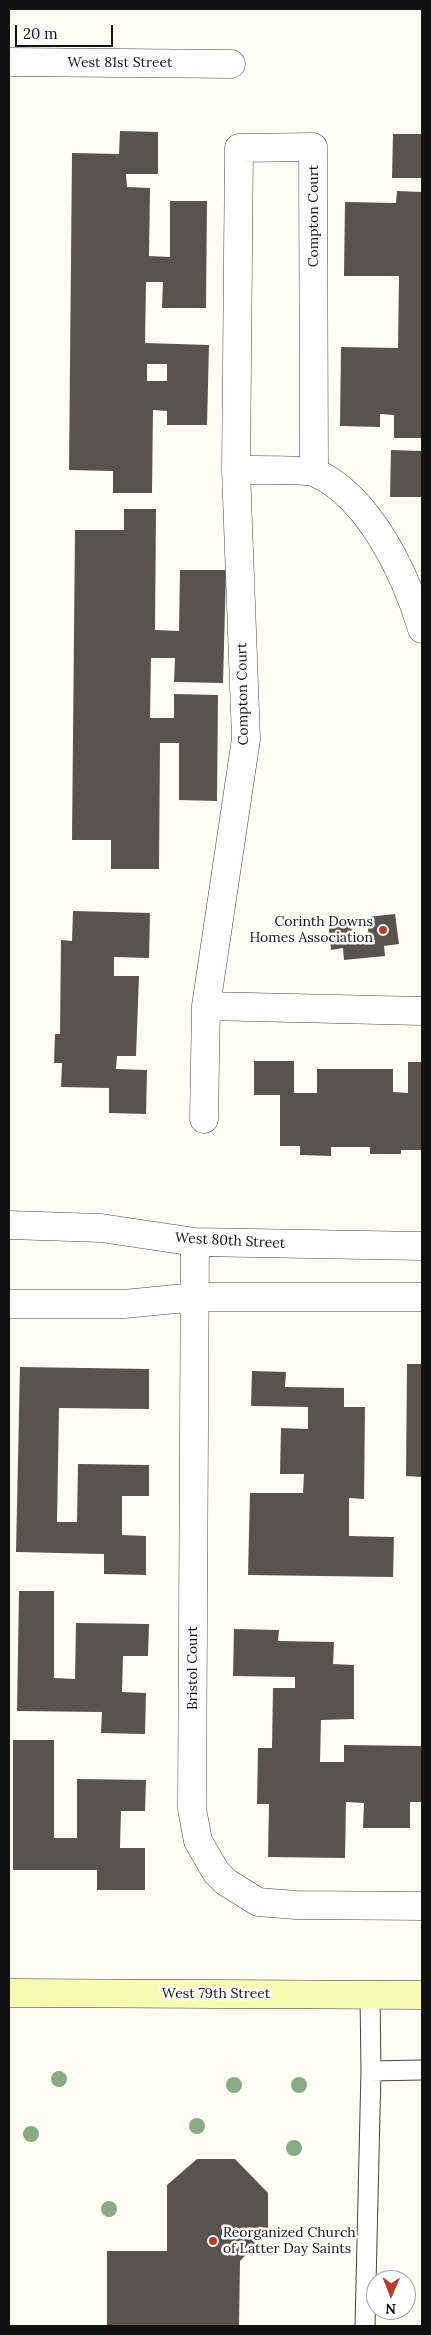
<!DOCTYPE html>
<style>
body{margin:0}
#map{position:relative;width:431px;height:2335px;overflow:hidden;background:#fffef5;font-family:Lora,serif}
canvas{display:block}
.frame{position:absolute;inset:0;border:10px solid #111;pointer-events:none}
.north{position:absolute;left:366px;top:2270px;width:50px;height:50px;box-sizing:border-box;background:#fff;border:1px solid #a0a0a0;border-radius:50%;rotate:181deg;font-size:14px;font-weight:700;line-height:20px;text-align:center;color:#111}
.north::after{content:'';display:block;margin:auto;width:18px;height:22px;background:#bc392d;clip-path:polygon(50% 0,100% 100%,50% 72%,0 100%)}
.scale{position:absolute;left:15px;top:25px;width:98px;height:22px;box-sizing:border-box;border:2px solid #111;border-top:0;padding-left:6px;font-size:15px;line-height:18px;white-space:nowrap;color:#111;-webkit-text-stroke:4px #fff;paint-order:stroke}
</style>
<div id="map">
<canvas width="431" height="2335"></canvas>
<div class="frame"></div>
<div class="north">N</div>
<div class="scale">20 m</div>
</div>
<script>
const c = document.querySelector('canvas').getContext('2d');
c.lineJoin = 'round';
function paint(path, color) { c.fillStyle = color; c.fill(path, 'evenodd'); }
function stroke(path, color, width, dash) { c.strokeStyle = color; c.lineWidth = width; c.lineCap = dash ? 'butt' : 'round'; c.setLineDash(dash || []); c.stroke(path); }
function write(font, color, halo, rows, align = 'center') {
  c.font = font + ' Lora,serif'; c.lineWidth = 5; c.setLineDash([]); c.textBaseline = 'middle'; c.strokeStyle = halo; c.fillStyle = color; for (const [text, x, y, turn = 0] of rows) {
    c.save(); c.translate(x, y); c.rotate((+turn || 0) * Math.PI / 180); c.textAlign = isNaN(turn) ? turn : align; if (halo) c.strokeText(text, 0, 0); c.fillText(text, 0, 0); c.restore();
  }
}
paint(new Path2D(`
 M120 131 158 132V174H126L127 187 150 188 149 256 170 257V201H207L206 308H162L163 282H146L145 343 209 345 207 425H167V411L153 410 152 493H113V471L69 470 72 153 119 154ZM147 364H167V381H147Z
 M393 134H422V178H392Z
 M397 191 422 192V438H394V415L380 414V427L340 426 341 347 398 348 399 276H344L345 202 396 203Z
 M391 450 422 451V497H390Z
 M124 509H156L155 630 179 631 180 570H226L223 683 174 682 175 658H151L150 718H174V694L218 695 217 801 179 800V743H160L159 869H111V840H72L75 530H124Z
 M73 911 150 913 149 958 114 957V976H139L136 1056H117L116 1069 147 1070 146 1114 109 1113V1088L61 1087 62 1063H54L55 1034H60L61 940 72 941Z
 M395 914 399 944 384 946 385 956 344 960 343 948 331 950 328 920 350 917 353 942 369 940 367 917Z
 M254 1061H294V1093H317V1069H393V1092L408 1093V1062H422V1150H401V1154H370V1147H331V1156L300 1155V1146H280V1095H254Z
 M407 1364H422V1477L406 1476Z
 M20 1367 149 1369V1409L59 1408 57 1522H77L78 1464 149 1465V1496H122V1535L146 1536V1575L104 1574V1554L16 1552Z
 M252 1371 286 1372 285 1387 344 1388V1407H365L364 1499 349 1498V1536L394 1537 393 1577 248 1575 250 1493H303L304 1474H280L281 1428 308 1429V1407L251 1406Z
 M19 1591H54V1678L75 1679 76 1623 149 1624 148 1656H123L122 1692 146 1693 145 1734 101 1733 102 1712 17 1711Z
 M234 1629 279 1630 278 1641 334 1642 333 1664 354 1665V1719L321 1720 320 1762H344V1745L422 1746V1802H410V1828H363L364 1803 346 1802 345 1858 268 1857 269 1804H257L258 1748H272L273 1688H295V1677L233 1676Z
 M13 1740H54V1838H77V1779L146 1780 145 1811H121L120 1848H145V1890H97V1870H13Z
 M197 2159H235L268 2193V2232L240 2261 239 2326H107V2251H167V2185Z`), '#59534d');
const lane = new Path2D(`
 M371 2071 422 2070
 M365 2326 371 2071 370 1995`);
const street = new Path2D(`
 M9 62 231 64
 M236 470C250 470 307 469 316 473 370 498 406 575 422 629
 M206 1006 246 739 236 470 239 148 313 147 314 472
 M204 1119 206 1006 422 1011
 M9 1225 101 1228 195 1242 422 1246
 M195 1242 192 1809 198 1841 216 1872 226 1882 258 1902 296 1905 422 1906
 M9 1304H124L196 1297H422`);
const secondary = new Path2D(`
 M9 1993 422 1995`);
stroke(lane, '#444', 21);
stroke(street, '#444', 29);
stroke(secondary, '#333', 29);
stroke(lane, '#fff', 19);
stroke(street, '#fff', 28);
stroke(secondary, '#fafbb3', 28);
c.fillStyle = '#89ab81';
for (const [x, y] of [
 [59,2079],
 [234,2085],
 [299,2085],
 [197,2126],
 [31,2134],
 [294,2148],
 [109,2209]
]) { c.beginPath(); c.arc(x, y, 8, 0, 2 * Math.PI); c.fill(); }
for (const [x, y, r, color] of [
 [383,930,5,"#bc392d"],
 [213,2241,5,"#bc392d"]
]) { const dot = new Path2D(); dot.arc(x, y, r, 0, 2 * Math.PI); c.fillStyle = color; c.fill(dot); stroke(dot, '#fff', 2); }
write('14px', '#111', '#fff', [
 ["West 81st Street",120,63],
 ["Compton Court",314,216,-90],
 ["Compton Court",243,694,-91],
 ["West 80th Street",230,1241,3],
 ["Bristol Court",193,1668,-90],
 ["West 79th Street",216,1994]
]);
write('14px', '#111', '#fff', [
 ["Corinth Downs",373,922],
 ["Homes Association",373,938],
 ["Reorganized Church",223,2233,"left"],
 ["of Latter Day Saints",223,2249,"left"]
], 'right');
</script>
